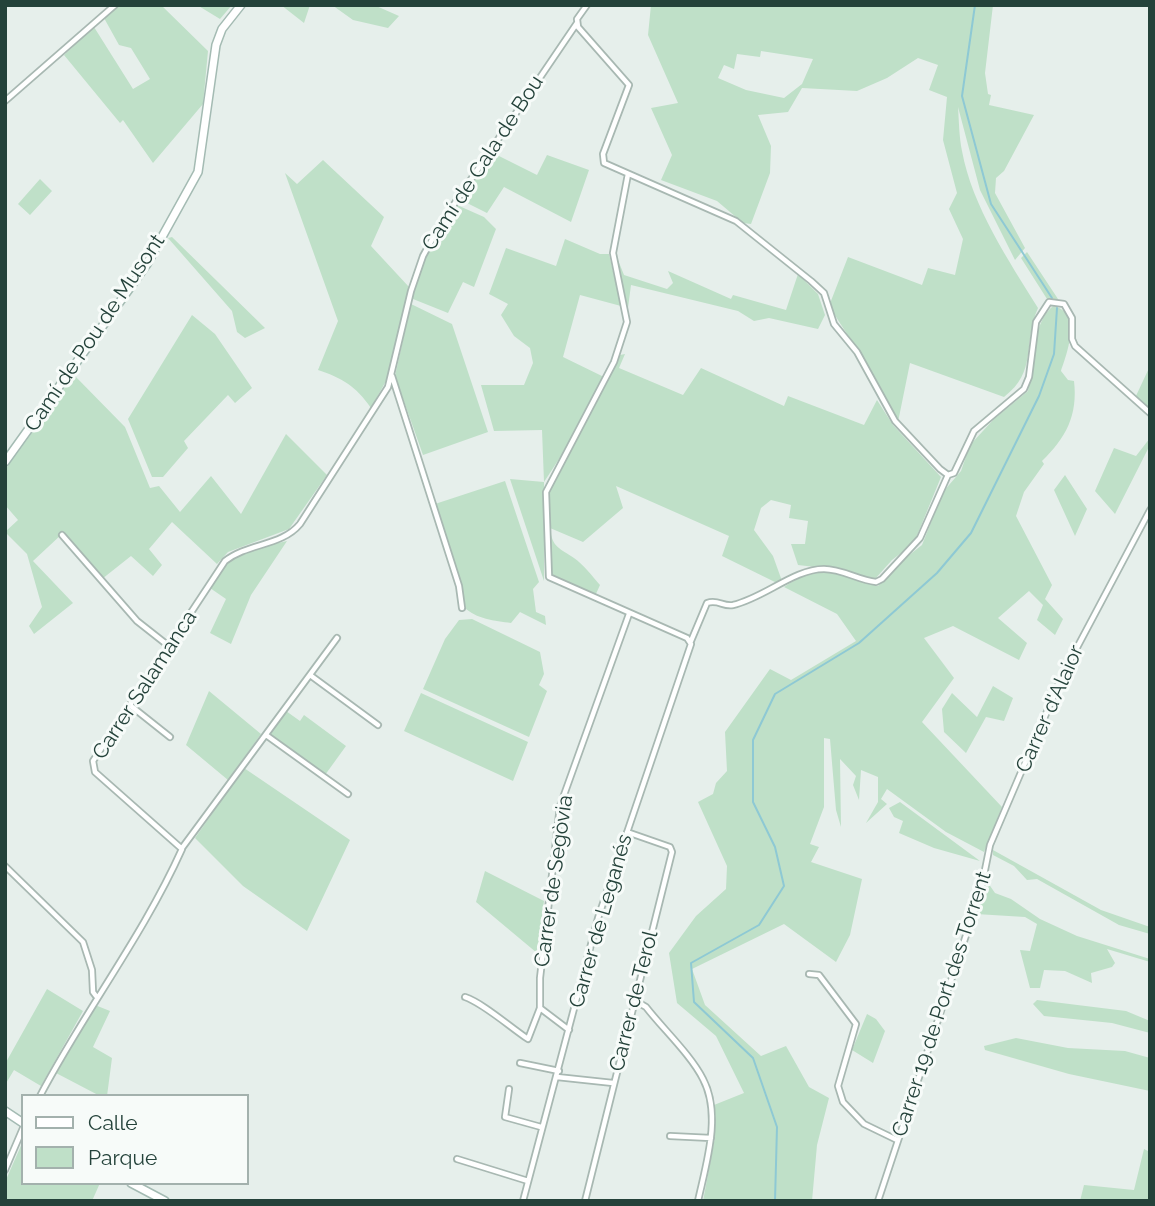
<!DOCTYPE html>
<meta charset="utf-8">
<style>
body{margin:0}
#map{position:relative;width:1155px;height:1206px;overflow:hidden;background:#e6efeb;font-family:Raleway,sans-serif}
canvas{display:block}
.frame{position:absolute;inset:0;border:7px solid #24423a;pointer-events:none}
.legend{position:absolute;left:21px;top:1094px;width:228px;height:91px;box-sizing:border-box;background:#f7fbf9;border:2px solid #a3b1ad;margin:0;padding:9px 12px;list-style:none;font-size:21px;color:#24423a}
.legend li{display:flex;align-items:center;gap:14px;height:35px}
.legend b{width:35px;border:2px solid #a3b1ad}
</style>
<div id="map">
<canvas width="1155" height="1206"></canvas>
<div class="frame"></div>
<ul class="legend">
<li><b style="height:9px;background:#fff"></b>Calle</li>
<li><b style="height:19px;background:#bfe0c8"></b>Parque</li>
</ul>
</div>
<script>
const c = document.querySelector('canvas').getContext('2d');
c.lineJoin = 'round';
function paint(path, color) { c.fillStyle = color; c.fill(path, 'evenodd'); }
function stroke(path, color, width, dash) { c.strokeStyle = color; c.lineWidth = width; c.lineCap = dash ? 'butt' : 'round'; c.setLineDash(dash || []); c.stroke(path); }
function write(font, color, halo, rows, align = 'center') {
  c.font = font + ' Raleway,sans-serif'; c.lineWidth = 6; c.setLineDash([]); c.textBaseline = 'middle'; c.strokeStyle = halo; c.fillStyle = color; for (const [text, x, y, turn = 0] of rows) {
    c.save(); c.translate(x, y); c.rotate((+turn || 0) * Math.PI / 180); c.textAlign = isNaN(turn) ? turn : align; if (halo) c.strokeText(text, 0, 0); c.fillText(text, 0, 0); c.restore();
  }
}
paint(new Path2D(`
 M118 5H161L208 51 203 104 153 163 123 120 120 123 64 55 94 27 133 89 150 79 131 48 119 45 104 18Z
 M197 5H232L220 19Z
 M281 5H310L304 23Z
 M332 5H374L399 16 388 28 353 20Z
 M651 5H993L985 73 988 94 991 95 989 105 1034 115 1004 171 996 178 995 193 1025 248 1015 260 980 190 958 107C959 121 959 136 962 151 972 206 1009 261 1038 308 1022 345 1038 371 1004 397L910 363 898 422 876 379 829 306 848 257 922 285 928 268 955 275 963 239 949 209 957 193 943 140 947 97 929 90 938 65 918 58 887 78 857 91 802 88 788 112 758 115 771 146 770 173 751 224 743 223 717 201 661 180 672 155 651 108 678 103 648 35ZM761 51 813 59 802 84 784 98 746 90 718 78 724 65 734 69 737 54 760 57Z
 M493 153 537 175 547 155 589 170 571 222 504 187 487 213 461 200Z
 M323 160 384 217 371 246 409 287 386 381 371 408C356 386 342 378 318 370L338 321 285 173 297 184Z
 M40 179 52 191 30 215 18 204Z
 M457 205 484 217 496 229 474 287 463 282 448 313 413 299 412 294 425 257Z
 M172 237 265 328 245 338 237 332 232 311 168 238Z
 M565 239 600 254H609L621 306 580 295 563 357 604 377 578 430 544 482V581L510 479 544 482 542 430 494 431 481 385H524L533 363 530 348 514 336 501 315 508 304 489 294 506 248 556 266Z
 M1027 252 1058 299H1047L1021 258Z
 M616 255 624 275 667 289 673 283 668 271 731 299 733 295 786 310 798 274 818 294 825 315 818 329 769 318 754 321 738 311 631 285 628 308Z
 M411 304 452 324 488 432 423 455 395 376Z
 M1053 306C1082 312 1068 351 1061 371L1068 380 1074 381C1078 415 1066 438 1042 461L1044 464 1024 492 1016 516 1052 585 1045 599 1063 619 1055 635 1037 620 1043 605 1029 591 998 618 1027 643 1019 660 953 626 924 638 954 678 922 722 1002 807 984 852 946 832 887 789 881 799 887 804 866 823 878 802V777L861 770 859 800 853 785 856 776 840 759 841 827 836 810 830 739 824 738V807L810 844 819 847 811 862 862 879 850 935 836 962 784 924 692 969 705 1005 761 1056 786 1046 809 1087 829 1098 817 1145 812 1201H703L715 1137 714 1105 744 1093 716 1036 677 1003 669 953 696 916 726 889 727 866 698 802 713 794 716 783 727 771 725 732 770 669 791 680 856 641 837 614 784 587C818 562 842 575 878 586L899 563 922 545 943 492 961 471 970 445 994 419 1028 391C1033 365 1032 323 1053 306Z
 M192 315 215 334 252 388 235 403 228 395 184 441 188 448 163 477H152L128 419Z
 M625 354 619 368 683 395 701 368 784 406 788 396 864 425 877 400 893 425 941 477 914 543 892 560 875 579 841 570 798 565 791 544H805L808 521 789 518 791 505 771 500 761 508 754 530 773 556 782 581 779 584 722 556 729 536 616 486 623 508 583 542 550 528C552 548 560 548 574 558 584 565 592 576 600 585L595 596 551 576 548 494 620 355Z
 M1150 366V410L1135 398Z
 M74 375 125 427 150 488 159 486 180 512 211 476 241 514 286 434 327 475 289 529 228 552 217 564 172 522 149 549 162 565 153 576 131 556 102 579 62 534 33 561 73 603 34 634 29 626 42 607 27 554 5 532 18 520 5 505V470Z
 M1150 438V445L1115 514 1095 491 1114 448 1136 456Z
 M1065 475 1087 509 1075 536 1054 490Z
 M505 481 539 582 533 589 536 612 545 616 546 625 520 612 511 623C495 621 476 619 464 607L435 504Z
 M287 541 251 595 231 644 210 633 226 599 210 588 229 560 256 548Z
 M472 619 540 652 544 674 539 685 547 691 529 737 423 689 445 639 459 620Z
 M993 686 1013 698 1004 721 986 717 966 753 944 732 942 709 952 693 977 717Z
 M209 691 261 734 228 780 186 745Z
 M421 693 528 742 513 781 404 731Z
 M286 711 300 721 304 715 346 746 325 775 270 734Z
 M244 768 350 840 307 931 243 886 195 838Z
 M900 802 980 861 934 848 899 833 903 821 894 817 889 808Z
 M993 850 1101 910 1150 927V934L1119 925 1037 879 1027 880 1014 866 993 855Z
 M485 871 544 901 537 953 476 902Z
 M986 880 995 893 1011 899 1040 919 1077 936 1150 959V962L1107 949 1115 963 1112 967 1091 973 1092 983 1065 971 1044 970 1040 988H1030L1020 950 1030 951 1037 924 1025 917 976 914Z
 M47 989 83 1011 41 1086 14 1070 5 1085V1064Z
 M1037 1000 1126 1011 1150 1021V1033L1112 1023 1044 1016 1033 1004Z
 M95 1005 110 1011 93 1047 112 1058 107 1096H100L56 1073Z
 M867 1014 876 1019 885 1031 873 1063 852 1050Z
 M1016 1038 1068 1048 1125 1051 1150 1058V1091L1069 1074 985 1050 984 1046Z
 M23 1141V1183H100L92 1201H5V1182Z
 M1144 1149 1150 1152V1201H1080L1084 1185 1134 1190Z`), '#bfe0c8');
stroke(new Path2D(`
 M975 5 962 96 991 204 1052 298
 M775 1201 777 1127 753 1058 694 1002 691 963 759 925 784 886 775 847 753 802V740L775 694 859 643 937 573 971 533 1039 396 1054 354 1057 308`), '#8ec9d4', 2);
const street = new Path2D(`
 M587 5 577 19 578 27 629 85 603 154 604 163 736 221 811 281 824 293 834 324 857 352 895 421 940 469 948 475 954 473 974 431 1024 389 1029 377 1036 322 1049 302 1064 304 1072 318V339L1075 346 1150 413
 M5 101 115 5
 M392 376 459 586 462 608
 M62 535 137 621 170 647
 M691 641 707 603C718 599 723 607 733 605 764 598 794 569 824 569 842 569 858 580 876 582L882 579 920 538 948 475
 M310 675 378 725
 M131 706 170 737
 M266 735 348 794
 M182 848 337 638
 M5 866 83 942 92 970 93 992 96 996
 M809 974 819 975 856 1024 838 1086 843 1102 864 1124 897 1140
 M465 997C483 1003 510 1027 528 1039L540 1008V978L560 806 629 614
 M634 1000 646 1007C663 1029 691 1055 703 1079 722 1115 706 1164 698 1201
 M540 1008 569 1030
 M520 1063 559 1071
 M557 1077 613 1083
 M509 1089 505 1117 541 1127
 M40 1096C84 1012 143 936 182 849L95 772 93 761 225 561C248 543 282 546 300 524L388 387 411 291 423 256 440 225 577 23
 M670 1136 711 1138
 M457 1159 528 1181
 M5 1170 23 1128
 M523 1201 598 918 691 644 687 638 549 577 546 492 614 362 627 322 613 253 628 174
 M585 1201 672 852 670 847 627 832
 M878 1201 981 890 990 845 1063 674 1150 510`);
const secondary = new Path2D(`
 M5 462 147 264 198 172 216 45 222 29 241 5
 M5 1111 23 1123
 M131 1183 165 1201`);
stroke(street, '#a8b8b2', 8);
stroke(secondary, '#a4bbb3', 10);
stroke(street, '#fff', 4.5);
stroke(secondary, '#fff', 7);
write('21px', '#24423a', '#f7fbf9', [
 ["Camí de Cala de Bou",483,163,-57],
 ["Camí de Pou de Musont",95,333,-56],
 ["Carrer Salamanca",145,685,-57],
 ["Carrer d'Alaior",1050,709,-66],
 ["Carrer de Segòvia",554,881,-82],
 ["Carrer de Leganés",601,921,-74],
 ["Carrer de Terol",634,1001,-76],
 ["Carrer 19 de Port des Torrent",942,1004,-72]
]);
</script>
